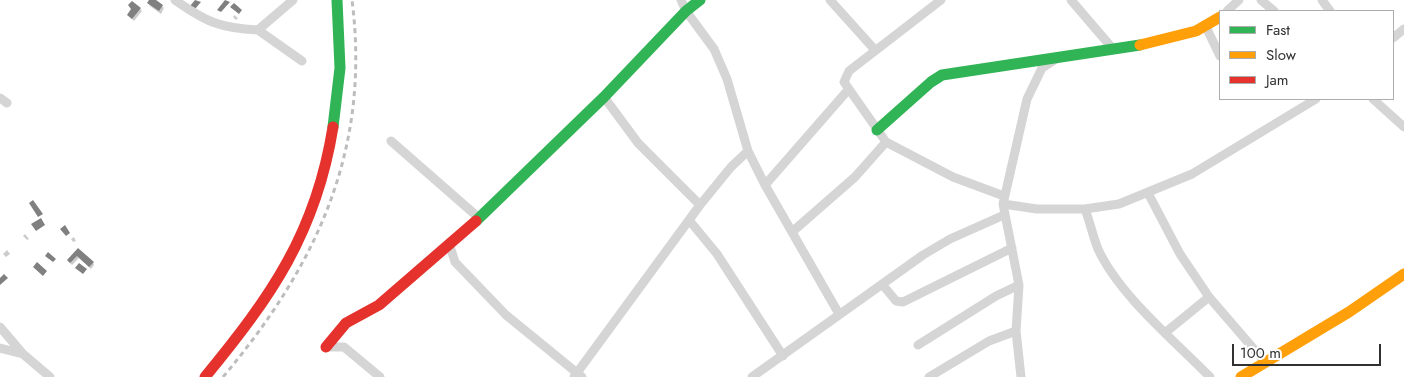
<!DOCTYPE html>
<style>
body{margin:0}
#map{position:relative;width:1404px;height:377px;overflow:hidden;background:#fff;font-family:Jost,sans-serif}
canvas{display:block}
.legend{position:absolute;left:1219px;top:10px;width:175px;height:90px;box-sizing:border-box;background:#fff;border:1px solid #adadad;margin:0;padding:6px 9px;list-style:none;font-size:15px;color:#313131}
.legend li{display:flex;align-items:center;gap:10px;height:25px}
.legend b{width:25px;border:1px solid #adadad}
.scale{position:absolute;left:1232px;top:344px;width:149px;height:22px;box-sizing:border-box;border:2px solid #313131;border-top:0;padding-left:6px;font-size:15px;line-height:18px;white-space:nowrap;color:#313131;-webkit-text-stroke:4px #fff;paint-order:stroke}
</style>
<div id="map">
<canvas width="1404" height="377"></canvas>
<ul class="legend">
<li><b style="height:6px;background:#30b455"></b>Fast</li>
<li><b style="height:6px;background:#ff9f0a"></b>Slow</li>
<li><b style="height:6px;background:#e5322d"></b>Jam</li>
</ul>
<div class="scale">100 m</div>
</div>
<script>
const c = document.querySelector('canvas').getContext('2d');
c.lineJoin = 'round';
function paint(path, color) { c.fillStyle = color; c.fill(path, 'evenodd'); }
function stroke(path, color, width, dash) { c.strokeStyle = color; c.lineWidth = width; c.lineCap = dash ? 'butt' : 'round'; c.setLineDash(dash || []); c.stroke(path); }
paint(new Path2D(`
 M151 0 162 6 164 8 161 14 150 6 149 4Z
 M140 9 142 11 134 21 128 15Z
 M234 15 238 18 236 20 233 17Z
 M25 234 29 239 27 240 23 236Z
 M74 237 76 241 73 242 71 239Z
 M7 250 10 254 6 257 3 254Z
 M78 250 93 262 94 265 91 269 79 258 72 265 70 263 68 260Z`), '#0003');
paint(new Path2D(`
 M149 0H156L163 5 159 11 147 3Z
 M195 0 201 2 195 9 190 6Z
 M225 0 230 2 221 12 217 10Z
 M132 1 141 8 132 19 127 15 131 9 128 5Z
 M234 3 242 10 239 14 230 7Z
 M33 200 43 214 38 217 29 203Z
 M41 218 45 225 36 231 31 224Z
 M65 225 70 233 66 236 60 229Z
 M78 248 94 262 89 267 77 256 70 263 67 260Z
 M48 252 56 259 53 262 45 256Z
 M37 262 47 271 43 276 33 267Z
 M79 263 87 269 83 274 75 268Z
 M4 274 8 278 0 285V278Z`), '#808080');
stroke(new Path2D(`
 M175 0C206 22 220 28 258 30L293 0
 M681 0 686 11 714 49 727 79 748 151 765 185 839 314
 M830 0 875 50
 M941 0 849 71 844 82 886 142 953 177 1004 196
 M1071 0 1113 49
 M1261 0 1274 11
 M1322 0 1330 11
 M1227 11 1239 0
 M1206 27 1220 56
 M258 30 302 61
 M1393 38 1404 29
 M604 97 638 143 700 205
 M0 98 7 103
 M1373 99 1404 127
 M391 141 479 218
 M765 185 848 90
 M1148 193 1180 254 1209 297 1265 362
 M1003 204 1037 209H1085L1119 204 1192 174 1316 99
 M1085 209C1090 222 1093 237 1098 249 1119 295 1175 341 1210 377
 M689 220 717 254 783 356
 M792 232 855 177 886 142
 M449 243 455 262 506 315 582 377
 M882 284 896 301 903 302 1012 248
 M0 327 23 354
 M1166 332 1209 297
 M918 345 996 296 1019 285
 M326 347H344L380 377
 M0 348 23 354 50 377
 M574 377 700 205 731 167 748 151
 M752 377 923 255 950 239 1004 215
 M929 377 989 341 1016 331
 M1021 377 1016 331 1019 285 1003 204 1027 99 1042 68 1056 59`), '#d5d5d5', 9);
stroke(new Path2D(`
 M333 127 340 68 337 0
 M877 130 931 82 942 75 1140 45
 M476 221 604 97 686 11 700 0`), '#30b455', 11);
stroke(new Path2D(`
 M1140 45 1196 31 1220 17
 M1241 377 1349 312 1404 274`), '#ff9f0a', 11);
stroke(new Path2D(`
 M326 347 346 323 379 305 476 221
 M205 377C271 297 316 233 333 127`), '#e5322d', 11);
stroke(new Path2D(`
 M223 377C317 265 371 149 352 0`), '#bdbdbd', 3, [5, 4]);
</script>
